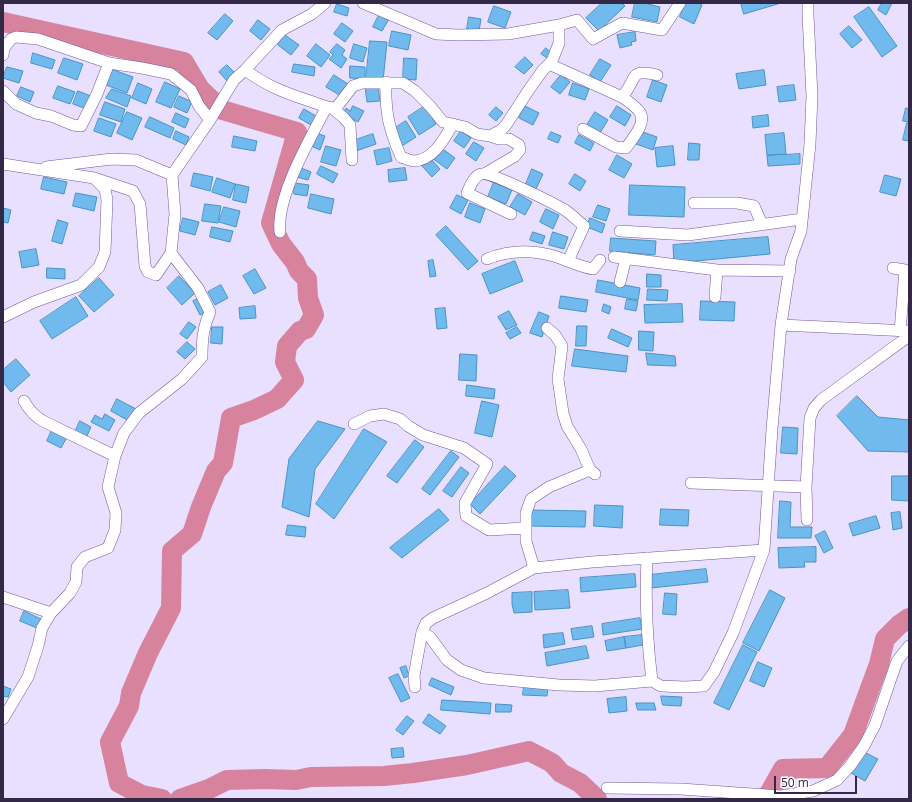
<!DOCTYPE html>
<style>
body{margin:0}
#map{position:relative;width:912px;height:802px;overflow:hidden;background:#e9dffe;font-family:"Open Sans",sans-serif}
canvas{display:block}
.frame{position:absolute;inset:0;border:4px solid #332946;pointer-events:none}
.scale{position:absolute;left:774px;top:776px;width:83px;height:18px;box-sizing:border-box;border:2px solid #332946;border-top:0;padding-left:5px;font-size:12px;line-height:14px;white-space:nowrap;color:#332946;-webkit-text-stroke:3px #fff;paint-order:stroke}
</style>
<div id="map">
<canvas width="912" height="802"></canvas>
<div class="frame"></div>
<div class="scale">50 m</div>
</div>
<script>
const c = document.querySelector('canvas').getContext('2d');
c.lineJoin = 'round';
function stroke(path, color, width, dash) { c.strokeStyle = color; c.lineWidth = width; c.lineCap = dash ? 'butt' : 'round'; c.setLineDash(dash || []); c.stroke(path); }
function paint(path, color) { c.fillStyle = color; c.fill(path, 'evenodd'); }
stroke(new Path2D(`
 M3 22 184 62 200 89 222 110 297 132 271 223 281 244 295 262 299 271 307 279 308 298 314 315 306 329 300 331 287 346 285 362 294 380 277 399 254 410 231 418 223 463 216 471 201 507 192 534 172 551 171 608 148 653 131 693 129 706 110 742 119 783 142 795 162 799
 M180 799 209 789 227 780 265 779 296 780 311 777 384 776 413 773 467 765 529 751 552 763 561 773 580 783 597 799
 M766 799 783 769 827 768 853 735 879 664 885 639 899 625 909 618`), '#d7839d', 20);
const building = new Path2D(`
 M602 3H622L625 6 599 31 586 18Z
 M635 3H644L660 7 657 22 632 17Z
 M686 3H698L702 5 694 24 680 17Z
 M741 3H781L744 14Z
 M882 3H892L886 15 878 10Z
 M337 4 349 8 347 16 334 12Z
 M494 6 511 12 505 28 488 22Z
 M869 7 897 46 882 57 854 17Z
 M225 14 233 21 217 40 208 33Z
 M379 15 389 19 382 31 373 27Z
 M469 17 481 19 479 31 467 29Z
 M258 20 270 29 261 40 250 31Z
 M342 23 353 31 345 42 334 34Z
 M849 26 862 40 852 48 840 34Z
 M392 31 411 35 408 50 389 46Z
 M635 32 636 41 631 42 632 45 620 48 617 35Z
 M285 35 299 45 291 55 278 45Z
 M370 41 387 42 383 81 366 79Z
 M316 44 330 55 321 67 307 56Z
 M337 44 345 50 342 55 347 59 341 68 329 59 333 55 330 52Z
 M354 44 367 48 363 62 350 58Z
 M546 48 553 54 549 59 541 54Z
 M33 53 55 60 52 69 31 63Z
 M525 57 533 65 524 74 515 67Z
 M64 58 83 64 77 80 58 73Z
 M404 58 417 59 416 80 403 79Z
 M600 59 611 65 600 82 590 75Z
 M294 64 315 67 314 76 292 72Z
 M227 65 236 74 228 82 219 72Z
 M350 66 365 67V79L350 78Z
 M7 67 23 71 19 83 3 78Z
 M111 69 133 77 127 93 106 85Z
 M764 70 766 85 739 89 736 74Z
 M334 75 348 84 341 96 326 87Z
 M561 75 570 82 560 94 551 87Z
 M653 80 667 85 661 102 647 97Z
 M165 82 180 89 171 108 156 102Z
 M138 83 152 89 146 104 132 98Z
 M573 83 589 89 585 100 569 95Z
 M794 85 796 100 779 102 777 87Z
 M58 86 75 92 70 104 53 98Z
 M378 86 380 101 367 102 365 87Z
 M21 87 34 92 30 102 17 96Z
 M112 89 131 96 127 107 106 98Z
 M78 91 91 96 87 109 73 104Z
 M179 96 192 102 187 113 174 107Z
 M105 102 125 109 121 122 100 115Z
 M353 106 364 111 358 122 343 114 346 108 350 111Z
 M425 106 436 124 419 135 408 117Z
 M525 106 539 113 533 125 519 118Z
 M617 106 631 115 625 126 610 117Z
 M496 107 503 113 496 121 489 115Z
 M906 108 909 109V122L903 121Z
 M304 109 316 116 311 125 299 118Z
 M127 112 142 118 132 140 117 133Z
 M595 112 608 120 600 133 587 125Z
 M176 113 189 119 185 128 172 122Z
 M768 115 769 126 753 128 752 117Z
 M150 117 174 128 170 138 145 127Z
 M99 118 116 124 111 137 94 131Z
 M406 121 416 137 402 146 392 130Z
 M907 123H909V141L903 140Z
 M176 131 189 137 186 145 173 139Z
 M461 131 471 138 464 148 454 141Z
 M640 131 657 137 653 150 636 144Z
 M551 132 561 136 558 143 548 139Z
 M316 133 325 136 320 150 311 146Z
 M784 133 786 154 767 155 765 135Z
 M373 134 376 144 356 151 353 141Z
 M579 135 594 143 590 151 575 143Z
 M234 136 257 141 255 151 232 147Z
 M474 142 484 148 476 161 466 154Z
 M689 143 700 144 699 160H688Z
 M326 146 341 150 336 166 321 162Z
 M673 146 675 165 657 167 655 148Z
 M440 147 455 158 447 169 432 158Z
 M389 148 392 161 377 165 374 151Z
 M800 154V164L768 166 767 156Z
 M617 155 632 164 624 178 609 170Z
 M430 158 440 169 432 177 422 166Z
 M321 166 338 174 333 183 317 174Z
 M301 168 311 172 308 180 297 177Z
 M405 168 407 180 389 182 388 170Z
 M532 169 543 174 536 189 526 184Z
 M194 173 213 177 210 191 191 186Z
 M575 174 586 181 580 191 569 184Z
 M885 175 901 179 896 196 880 192Z
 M44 177 67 182 64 194 41 189Z
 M217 178 235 184 230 198 212 192Z
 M494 182 512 190 506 204 488 197Z
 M295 183 309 185 307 196 294 194Z
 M236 184 249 187 246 203 233 200Z
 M630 185 685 187 684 217 629 215Z
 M76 193 97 197 94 211 73 206Z
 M311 194 334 199 331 214 308 208Z
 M518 194 532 202 525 215 510 207Z
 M457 195 468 200 461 214 450 208Z
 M470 203 485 209 480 223 465 217Z
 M205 204 221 206 218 223 202 221Z
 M598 205 610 209 606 221 593 217Z
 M224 207 240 211 236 227 219 222Z
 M3 208 11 210 8 223 3 222Z
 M546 209 559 215 553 229 540 222Z
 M183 218 199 222 195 235 180 231Z
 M590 218 605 224 602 233 587 227Z
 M58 220 68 223 62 244 52 241Z
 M446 226 478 261 468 270 436 235Z
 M212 227 233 231 230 242 210 237Z
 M533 232 545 236 542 244 530 240Z
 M553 232 568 237 564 249 549 245Z
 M768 237 770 254 674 263 673 245Z
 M611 238 656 241 655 255 610 251Z
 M36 249 39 265 22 268 19 252Z
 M433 260 436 276 430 277 428 261Z
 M515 261 523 281 490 294 482 274Z
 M47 268 65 269V279L47 278Z
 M255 269 266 288 254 294 243 276Z
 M647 274 661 275V287H647Z
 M179 276 195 293 182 305 167 288Z
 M99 278 114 295 94 312 79 296Z
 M598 280 640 288 638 300 596 292Z
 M221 285 228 298 215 305 208 292Z
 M648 289 668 290 667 301 647 300Z
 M561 296 588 300 586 312 559 308Z
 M76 297 88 316 52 339 40 321Z
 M202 297 208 311 200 315 193 301Z
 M627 299 638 301 636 311 625 309Z
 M701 301 735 302 734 321 700 320Z
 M604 304 611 307 609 314 602 311Z
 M682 304 683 322 645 323 644 305Z
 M255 306 256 318 240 319 239 308Z
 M445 308 447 328 437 329 435 309Z
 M509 311 517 325 506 330 498 317Z
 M539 312 549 316 542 337 530 333Z
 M189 322 196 327 187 339 180 334Z
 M577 326H587L586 346H576Z
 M212 327H223L222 344 211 343Z
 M517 327 521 333 510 339 506 333Z
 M612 329 632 338 628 347 608 338Z
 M639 331 654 332 653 351 639 350Z
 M187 342 195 349 185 359 177 352Z
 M575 349 628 356 626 372 572 366Z
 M646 353 675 356 676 366 648 365Z
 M460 354 477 355 476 381 459 380Z
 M16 359 30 375 11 392 3 382V370Z
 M467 385 495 389 494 399 466 396Z
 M857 396 878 417 909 420V452L868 451 837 416Z
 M117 399 136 409 129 421 111 411Z
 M482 401 499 405 492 437 475 433Z
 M105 414 115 420 109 431 91 422 95 415 102 419Z
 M80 421 91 427 86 438 75 432Z
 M318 421 345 429 315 469 309 517 282 507 289 459Z
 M783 427 798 428 797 454 781 453Z
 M364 429 387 442 334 519 316 504Z
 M52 430 67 437 61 448 47 441Z
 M415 440 424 447 397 483 387 476Z
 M451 451 459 457 430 495 422 489Z
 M505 466 516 476 480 514 470 504Z
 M461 467 469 473 452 497 443 491Z
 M892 476H909V501L892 500Z
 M780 501 791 502 790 527H812L811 538H778Z
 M595 505 623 506 622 528 594 526Z
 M439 509 449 520 402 558 390 548Z
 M661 509 689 510 688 526 660 525Z
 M530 510 586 511 585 527 530 526Z
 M900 512 902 528 893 530 891 513Z
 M876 516 880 528 853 536 849 524Z
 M288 525 306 527 305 537 286 535Z
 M825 531 833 548 824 553 815 536Z
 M816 547V562H804L805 567 779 568 778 548Z
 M706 569 708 582 651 588 649 575Z
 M635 574 636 587 581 592 580 578Z
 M568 590 570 608 535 610 534 592Z
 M770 590 785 598 759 651 743 643Z
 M532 592V612L514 613 512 604V593Z
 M665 593 677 594 676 615 663 614Z
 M24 611 41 619 37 628 20 621Z
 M640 618 642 629 603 635 602 624Z
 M592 626 594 637 573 640 571 629Z
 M563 633 565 644 544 648 543 635Z
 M642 635 643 645 626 648 624 637Z
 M624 637 626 648 607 651 605 641Z
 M743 645 757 652 729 710 714 703Z
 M586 646 589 658 547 666 545 653Z
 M758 662 772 668 764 687 750 681Z
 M406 666 409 676 404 678 400 668Z
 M398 674 410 698 401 702 389 678Z
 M432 678 454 687 451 695 429 685Z
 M3 686 11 689 8 697 3 696Z
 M524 686 548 687 547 696 523 695Z
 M661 696 682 697 681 706 663 705Z
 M626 697 627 711 609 713 607 699Z
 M442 700 491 703 490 714 441 710Z
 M636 703H654L656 710H638Z
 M496 704 512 705 511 712H496Z
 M429 714 446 726 440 734 423 723Z
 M407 716 414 721 403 735 396 730Z
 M403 748 404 757 392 758 391 749Z
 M864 752 878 759 865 781 851 773Z`);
paint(building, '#70baee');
stroke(building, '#4893c4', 1);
const minor = new Path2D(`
 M363 3 436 34 458 35 508 34 559 25 577 20 593 39 622 23 662 30 680 3
 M3 55 4 48 11 39 16 37 38 39 109 63 142 68 171 74 191 90 199 106 210 120
 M549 64 622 97C638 79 628 68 657 75
 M245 70C267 86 285 93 310 101 319 104 326 108 336 108L353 86 362 83H403L415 91 430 106 443 122 465 127 477 134 490 136 501 130 506 125 528 91 543 70 552 61 559 43V25
 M386 82C385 113 389 129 401 157 404 158 409 160 413 161 433 161 444 139 453 124
 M3 91 16 104 36 113 51 116 73 125 81 126 97 94 109 63
 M332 108 344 118 350 125 352 160
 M583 129 616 147 626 148C632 139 648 122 639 111 635 106 628 101 622 97
 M3 164 94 178 133 191 140 204 145 266 148 272 156 275 171 253 175 214 172 175 210 120 234 80 245 70 282 30 312 14 325 3
 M46 167 112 159 136 160 172 175
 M486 173 515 156 520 150 519 145 509 139H499L490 136
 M694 203H737L754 206 762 224
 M511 214 467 193C470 186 474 176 481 174 490 171 555 204 565 210 572 215 578 221 584 226L568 261
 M620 231 688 235 802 219
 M280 232C276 197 310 139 326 108
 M614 257 717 270
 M487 259C509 250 534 250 557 257 569 261 580 267 593 269L600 260
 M893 268 905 270 900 331
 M620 282 626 258
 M715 297 717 270 790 271
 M3 317 34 302 81 285 99 267 105 252 107 200 105 189 95 179
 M781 325 909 331
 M547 328 555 335 562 346 558 379 563 413 567 426 581 449 590 470 595 474
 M24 401C30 411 35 417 45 422L115 456
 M354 424 370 416 384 414 400 419 408 426 423 435 464 448 487 464 465 503 466 516 489 530 525 528
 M691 483 806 487
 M807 520 806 487 810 418 814 408 821 400 909 336
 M647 558C645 599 647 640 652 681L661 686 685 687 704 686 714 672 733 633 764 550 772 429 781 325 791 259 801 231 810 144 812 96 808 15V3
 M534 568 526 541V513L531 499 549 487 590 470
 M3 597 51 613
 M422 632 430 637 447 660 461 670 484 678 559 685 595 686 652 681
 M415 687 414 676 422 632 426 623 433 618 487 593 534 568 592 562 764 550
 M3 719 28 677 38 646 42 628 51 613 70 593 76 582 77 567 85 557 108 548 115 530 116 513 108 487 115 456 124 433 139 413 182 379 202 357C202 341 203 327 210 312L198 288 171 253
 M607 788 681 789 781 796 813 791 837 780 850 766 864 746 875 725 897 661 909 646`);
stroke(minor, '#72599b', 12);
stroke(minor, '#fff', 11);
</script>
